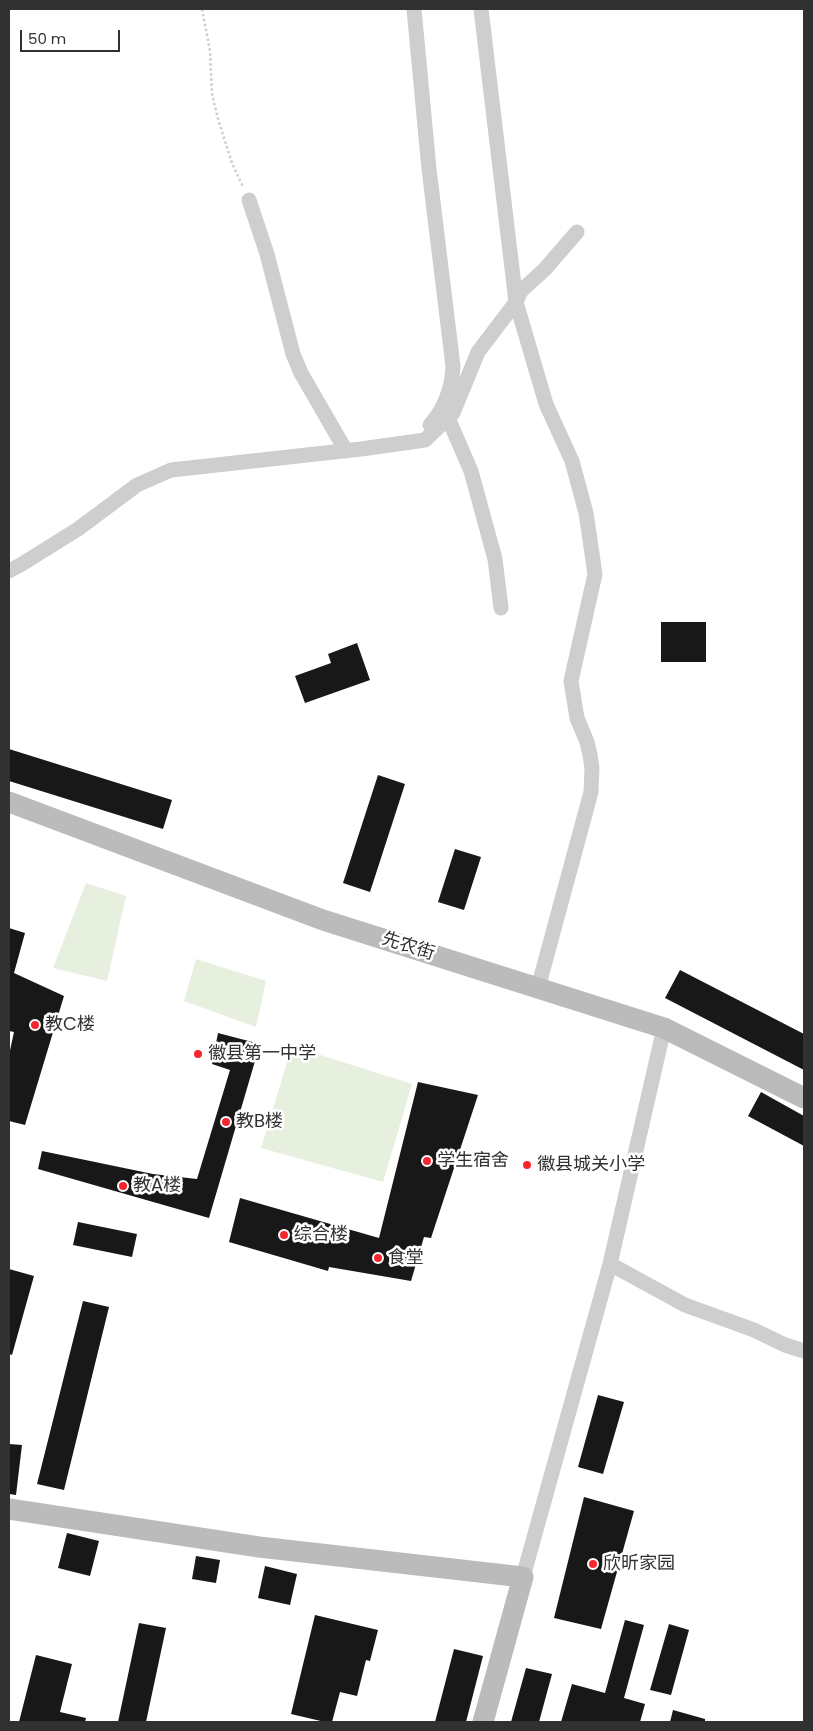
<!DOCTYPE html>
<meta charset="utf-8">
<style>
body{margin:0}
#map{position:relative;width:813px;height:1731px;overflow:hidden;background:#fff;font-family:Poppins,sans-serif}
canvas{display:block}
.frame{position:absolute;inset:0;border:10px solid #313131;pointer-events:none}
.scale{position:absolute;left:20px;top:30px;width:100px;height:22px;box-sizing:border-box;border:2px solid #313131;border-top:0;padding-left:6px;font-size:15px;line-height:18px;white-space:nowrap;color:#313131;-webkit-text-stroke:4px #fff;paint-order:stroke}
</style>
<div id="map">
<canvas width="813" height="1731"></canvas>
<div class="frame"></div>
<div class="scale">50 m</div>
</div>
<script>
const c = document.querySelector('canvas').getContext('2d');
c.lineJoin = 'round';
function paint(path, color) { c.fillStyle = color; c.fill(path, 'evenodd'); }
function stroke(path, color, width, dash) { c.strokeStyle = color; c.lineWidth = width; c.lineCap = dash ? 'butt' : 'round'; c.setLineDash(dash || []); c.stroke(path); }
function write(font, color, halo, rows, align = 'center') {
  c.font = font + ' Poppins,"Noto Sans SC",sans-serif'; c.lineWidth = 5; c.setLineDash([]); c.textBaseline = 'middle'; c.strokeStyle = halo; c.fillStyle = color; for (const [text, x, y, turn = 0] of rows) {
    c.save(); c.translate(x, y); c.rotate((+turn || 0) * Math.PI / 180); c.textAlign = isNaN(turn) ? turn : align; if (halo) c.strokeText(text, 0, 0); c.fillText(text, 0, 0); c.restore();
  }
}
paint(new Path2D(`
 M86 883 126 896 107 981 53 968Z
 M196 959 266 981 256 1027 184 1001Z
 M292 1046 412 1084 383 1182 261 1148Z`), '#e7efde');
paint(new Path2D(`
 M661 622H706V662H661Z
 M357 643 370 680 305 703 295 676 331 663 328 654Z
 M9 749 172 800 163 829 9 781Z
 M378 775 405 784 370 892 343 883Z
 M455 849 481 857 464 910 438 902Z
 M9 928 25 933 14 973 64 996 25 1125 9 1121V1055L14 1032 9 1031Z
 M680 970 804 1034V1070L665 998Z
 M218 1033 260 1044 209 1218 38 1169 42 1151 153 1174 197 1179 230 1070 212 1064Z
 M418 1082 478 1095 431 1238 424 1237 411 1281 329 1267 328 1271 229 1242 240 1198 379 1238Z
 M761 1092 804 1116V1146L748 1116Z
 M78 1222 137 1234 132 1257 73 1245Z
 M9 1269 34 1276 12 1355 9 1354Z
 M83 1301 109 1307 64 1490 37 1484Z
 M598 1395 624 1402 603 1474 578 1467Z
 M9 1444 22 1445 16 1495 9 1494Z
 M584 1497 634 1511 601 1629 554 1618Z
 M67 1533 99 1541 90 1576 58 1568Z
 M196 1556 220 1560 216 1583 192 1579Z
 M265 1566 297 1574 290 1605 258 1598Z
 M315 1615 378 1630 370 1661 366 1660 357 1696 340 1692 332 1722H325L291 1714Z
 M625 1620 644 1625 624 1698 645 1704 640 1722H561L572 1684 605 1693Z
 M139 1623 166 1628 146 1722H118Z
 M669 1624 689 1630 671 1695 650 1690Z
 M454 1649 483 1656 466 1722H435Z
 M36 1655 72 1664 60 1712 86 1718 85 1722H19Z
 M526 1668 552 1674 539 1722H511Z
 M673 1710 705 1719V1722H670Z`), '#181818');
stroke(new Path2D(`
 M202 9 210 51 212 94 218 119 232 163 243 187`), '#cecece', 2.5, [2.5, 2.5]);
stroke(new Path2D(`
 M414 9 429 169 453 366C452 389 445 408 430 425
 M481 9 516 302 546 404 572 461 586 513 595 574 571 681 577 718 587 742 590 755 592 768 591 792 538 988
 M249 200 267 254 293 354 301 373 346 451
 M448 418 471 471 495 559 501 608
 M9 571 22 564 78 529 137 485 171 470 361 449 425 440 453 413 478 352 516 302 521 291 545 269 577 232
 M610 1264 685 1305 754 1330 785 1345 804 1351
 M523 1577 610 1264 664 1028`), '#cecece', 15);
stroke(new Path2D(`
 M9 802 323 920 664 1028 804 1098
 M9 1509 259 1547 523 1577 483 1722`), '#bbb', 21);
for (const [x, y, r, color] of [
 [35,1025,5,"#f5262e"],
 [198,1054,5,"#f5262e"],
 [226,1122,5,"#f5262e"],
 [427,1161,5,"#f5262e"],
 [527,1165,5,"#f5262e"],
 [123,1186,5,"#f5262e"],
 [284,1235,5,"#f5262e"],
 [378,1258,5,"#f5262e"],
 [593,1564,5,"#f5262e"]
]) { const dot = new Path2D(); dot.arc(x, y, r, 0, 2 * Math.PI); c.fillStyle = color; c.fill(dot); stroke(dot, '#fff', 2); }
write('18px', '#313131', '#fff', [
 ["先农街",408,947,18]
]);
write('18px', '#313131', '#fff', [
 ["教C楼",45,1025],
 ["徽县第一中学",208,1054],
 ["教B楼",236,1122],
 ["学生宿舍",437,1161],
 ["徽县城关小学",537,1165],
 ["教A楼",133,1186],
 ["综合楼",294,1235],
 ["食堂",388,1258],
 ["欣昕家园",603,1564]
], 'left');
</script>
